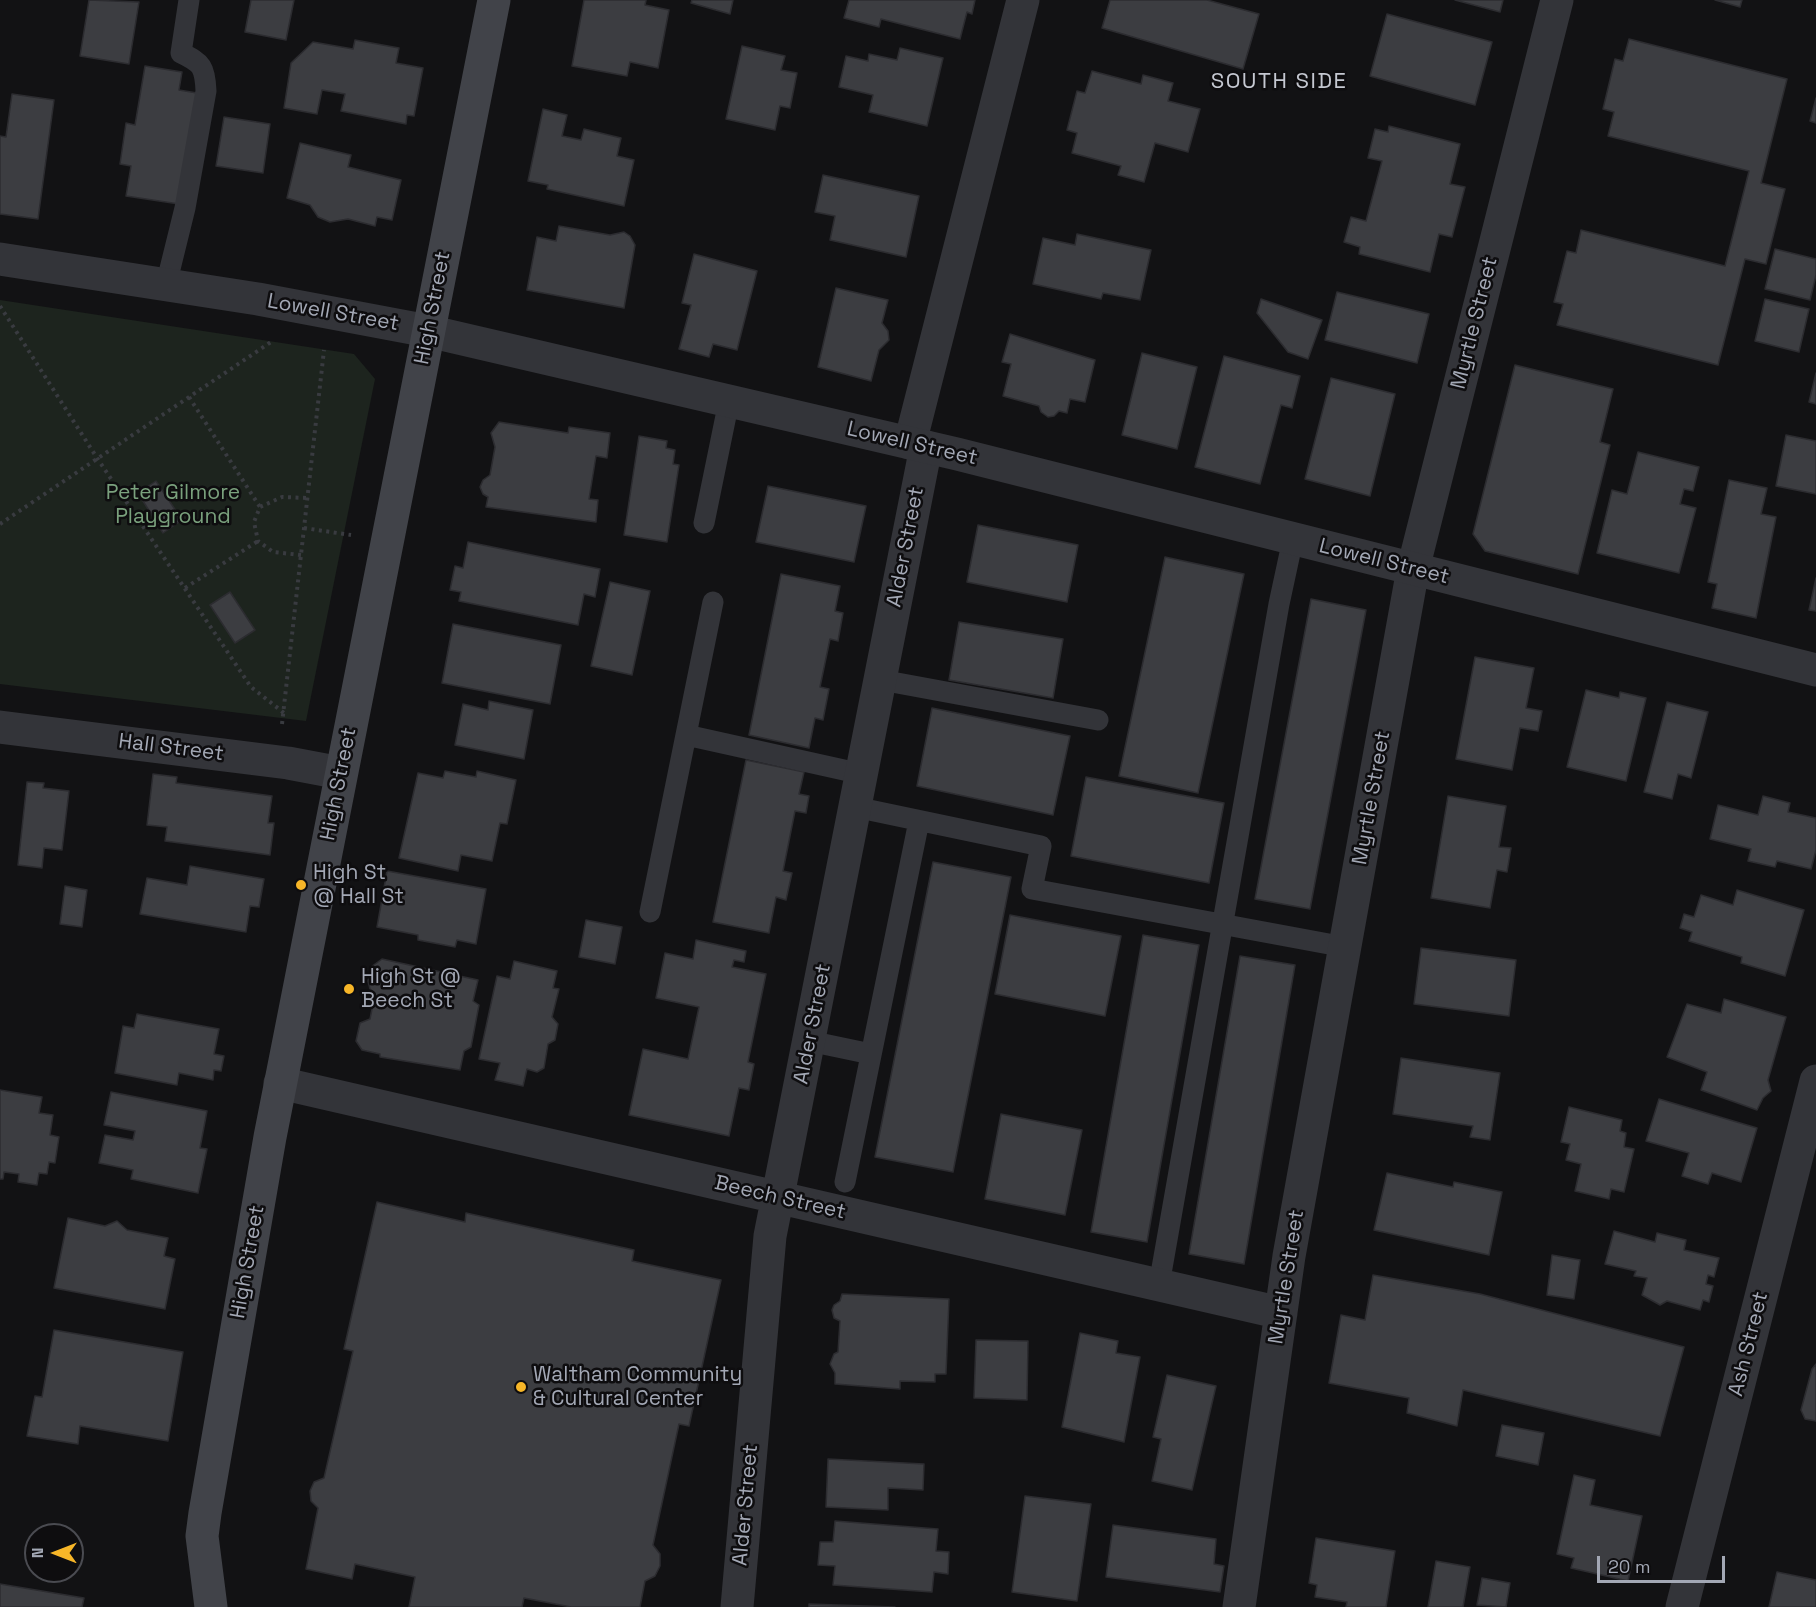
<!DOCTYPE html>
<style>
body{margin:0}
#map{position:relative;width:1816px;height:1607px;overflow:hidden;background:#121214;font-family:"Space Grotesk",sans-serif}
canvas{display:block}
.north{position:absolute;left:24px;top:1523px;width:60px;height:60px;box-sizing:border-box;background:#0e0d0f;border:2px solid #4a4b51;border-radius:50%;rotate:270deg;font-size:16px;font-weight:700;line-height:24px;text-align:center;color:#a3a8b5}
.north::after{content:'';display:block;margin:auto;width:21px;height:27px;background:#f7b628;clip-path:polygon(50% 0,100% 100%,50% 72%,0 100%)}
.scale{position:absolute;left:1597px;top:1556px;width:128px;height:27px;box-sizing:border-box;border:3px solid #a3a8b5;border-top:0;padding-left:8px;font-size:18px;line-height:21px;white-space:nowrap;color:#a3a8b5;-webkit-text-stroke:4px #0e0d0f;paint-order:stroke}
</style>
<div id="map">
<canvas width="1816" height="1607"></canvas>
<div class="north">N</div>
<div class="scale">20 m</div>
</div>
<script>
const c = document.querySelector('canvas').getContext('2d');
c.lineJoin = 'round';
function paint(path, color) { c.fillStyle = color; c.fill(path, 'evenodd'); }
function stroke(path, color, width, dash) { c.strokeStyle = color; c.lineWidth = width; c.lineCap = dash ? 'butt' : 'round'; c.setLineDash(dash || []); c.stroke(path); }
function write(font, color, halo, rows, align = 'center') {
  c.font = font + ' "Space Grotesk",sans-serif'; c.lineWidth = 5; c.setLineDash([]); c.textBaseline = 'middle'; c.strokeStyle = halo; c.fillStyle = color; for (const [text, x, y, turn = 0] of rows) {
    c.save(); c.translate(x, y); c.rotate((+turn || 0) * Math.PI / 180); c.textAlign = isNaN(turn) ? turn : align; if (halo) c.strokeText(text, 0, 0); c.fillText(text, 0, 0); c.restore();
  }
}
paint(new Path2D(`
 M0 300 354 354 375 379 306 721 0 684Z`), '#1d241e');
const building = new Path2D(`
 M89 0 139 2 129 64 80 56Z
 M251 0H294L286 40 245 32Z
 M584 0H646L645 5 669 10 658 68 630 62 627 76 572 66Z
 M692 0H733L730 14 691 3Z
 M849 0H975L972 14 967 12 960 39 881 19 879 27 844 18Z
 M1110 0H1207L1259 14 1243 69 1102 28Z
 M1455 0H1503L1500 12Z
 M1715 0H1742L1740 7Z
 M1387 14 1492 42 1475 105 1370 76Z
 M1629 39 1787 79 1761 183 1785 189 1766 264 1745 259 1718 365 1557 325 1563 304 1554 302 1567 251 1576 253 1581 230 1725 266 1749 171 1608 136 1614 112 1603 109 1615 59 1623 61Z
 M355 40 399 48 396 63 423 68 414 116 407 115 406 124 341 111 345 94 322 90 317 114 284 108 291 63 313 42 353 49Z
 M742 46 785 56 781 70 797 73 790 108 780 106 775 130 726 119Z
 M900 48 943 58 927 126 869 112 873 95 839 87 846 56 868 61 869 54 897 60Z
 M145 66 182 72 179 90 197 93 179 204 126 196 131 166 120 164 126 123 135 125Z
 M1092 71 1141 84 1143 75 1173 83 1168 101 1200 109 1188 152 1155 143 1144 182 1118 175 1121 166 1072 153 1077 133 1067 130 1077 91 1085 93Z
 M12 94 54 100 38 219 0 214V136L6 137Z
 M1816 98V123L1810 121Z
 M543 109 567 115 562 136 581 140 584 129 621 138 617 156 634 160 624 206 547 189 548 185 528 181Z
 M224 117 270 124 263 173 216 166Z
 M1389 126 1460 144 1450 184 1465 187 1452 237 1439 234 1430 272 1359 254 1360 247 1344 242 1351 217 1366 221 1382 161 1368 158 1375 129 1388 132Z
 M300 143 351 155 348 167 401 180 392 220 377 217 375 226 348 219 330 222 318 217 310 205 287 198Z
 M823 175 919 196 906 257 830 240 835 216 815 212Z
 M559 226 610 235 624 232 630 236 635 245 624 308 527 290 537 237 556 241Z
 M1077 234 1151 250 1140 300 1103 293 1101 299 1033 284 1043 238 1075 245Z
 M1775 249 1816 259V275L1810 300 1765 289Z
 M694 254 757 271 737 350 713 344 709 357 679 349 691 305 682 303Z
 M836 288 888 300 882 323 888 331 889 340 879 350 871 381 818 367Z
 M1337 292 1429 314 1417 363 1325 340Z
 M1261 299 1322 320 1308 359 1288 352 1257 313Z
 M1765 299 1809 309 1799 352 1755 341Z
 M1010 334 1095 360 1085 402 1070 399 1067 413 1059 411 1054 416 1048 417 1041 412 1039 406 1003 396 1011 364 1002 362Z
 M1142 353 1197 367 1177 449 1122 435Z
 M1224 356 1300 376 1292 408 1281 405 1260 484 1195 467Z
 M1515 365 1613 389 1600 442 1610 445 1578 574 1485 551 1473 534Z
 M1816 373V404L1809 402Z
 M1331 378 1395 394 1370 496 1305 479Z
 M499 422 568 433 569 427 610 433 607 458 596 456 589 499 598 500 596 522 486 507 488 497 483 494 480 487 483 480 490 475 495 447 491 433Z
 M1786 435 1816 441V494L1776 486Z
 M639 436 667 441 666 448 675 450 673 464 679 465 667 542 624 535Z
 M1638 452 1699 467 1693 491 1684 489 1680 504 1696 508 1679 573 1597 553 1612 490 1627 494Z
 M1729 480 1767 488 1761 514 1776 517 1756 618 1712 608 1717 584 1708 582Z
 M156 481 182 520 163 533 138 493Z
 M768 486 866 506 854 562 756 542Z
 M978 525 1078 545 1067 602 967 582Z
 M468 542 600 569 595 597 584 594 578 625 459 601 461 592 450 590 455 566 463 568Z
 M1165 557 1244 574 1198 793 1119 776Z
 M781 574 840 586 835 611 843 613 838 641 830 639 820 687 829 689 823 720 815 718 809 748 749 735Z
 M1816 578V611L1809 610Z
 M610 582 650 591 632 675 591 666Z
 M230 592 255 630 235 643 210 605Z
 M1311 599 1366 610 1310 909 1255 899Z
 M959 622 1063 639 1053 698 949 680Z
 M453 624 561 645 550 704 442 683Z
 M1475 657 1534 668 1526 708 1542 711 1538 731 1520 728 1512 770 1456 759Z
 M1586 690 1619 698 1620 692 1646 698 1626 781 1567 767Z
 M489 701 533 710 524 759 455 745 463 704 488 710Z
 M1667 702 1708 712 1691 778 1678 774 1672 799 1644 792Z
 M932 708 1070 736 1053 815 917 786Z
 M746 760 804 772 799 794 809 796 806 813 795 811 783 871 792 873 786 900 776 897 769 933 713 922Z
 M445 771 476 777 477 771 516 780 507 824 500 823 492 861 461 855 458 871 399 858 418 773 443 778Z
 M153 774 177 777 176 783 272 796 268 823H274L270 855 165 841 167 827 147 825Z
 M1086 777 1224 803 1209 883 1071 856Z
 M27 782 44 783 43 788 69 791 62 850 44 848 42 868 18 865Z
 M1448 796 1506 806 1499 847 1511 848 1507 872 1497 870 1490 908 1431 898Z
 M1763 796 1790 803 1788 812 1816 818V850L1811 869 1777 861 1775 867 1748 861 1751 849 1710 839 1718 805 1758 815Z
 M933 862 1011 877 953 1172 875 1157Z
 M190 866 264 879 259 907 250 906 246 932 140 914 147 878 187 885Z
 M387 871 486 889 476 944 457 940 455 947 418 940V935L377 927Z
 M65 886 87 890 82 927 60 924Z
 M1737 890 1804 910 1785 976 1741 963 1742 957 1689 941 1692 932 1680 928 1684 914 1694 917 1701 895 1733 905Z
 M1010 915 1121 936 1105 1016 995 994Z
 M586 920 622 927 615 964 579 957Z
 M1143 935 1199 945 1147 1242 1091 1232Z
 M696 940 746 951 744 962 734 960 732 967 766 974 748 1062 754 1064 749 1090 739 1088 729 1136 629 1115 643 1049 688 1059 699 1007 656 998 665 953 693 959Z
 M1421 948 1516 960 1509 1016 1414 1004Z
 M1240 956 1295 965 1244 1264 1189 1254Z
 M382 959 478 980 473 1001 479 1005 471 1047 464 1051 460 1070 380 1057V1054L362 1050 356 1041 360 1023 370 1019 375 994 370 989 368 981 371 967Z
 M514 961 557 971 553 988 559 989 552 1017 558 1024 555 1040 548 1044 544 1068 537 1072 527 1069 523 1086 495 1080 500 1063 479 1059 497 976 510 979Z
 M1724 999 1786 1017 1768 1080 1771 1091 1763 1098 1757 1110 1701 1090 1707 1072 1667 1057 1687 1004 1721 1013Z
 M137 1014 219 1029 214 1054 224 1056 221 1071 214 1070 213 1080 179 1073 177 1085 115 1073 123 1026 134 1028Z
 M1401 1058 1500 1073 1490 1140 1470 1137 1473 1126 1393 1114Z
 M0 1090 42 1097 39 1113 53 1115 50 1135 59 1137 55 1163 49 1162 47 1174 39 1173 37 1185 18 1182 19 1174 4 1172 3 1179H0Z
 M111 1092 207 1111 200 1148 207 1149 198 1193 131 1179 133 1170 99 1163 105 1135 133 1140 135 1131 104 1125Z
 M1659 1099 1757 1128 1741 1182 1712 1173 1708 1184 1682 1176 1689 1153 1646 1141Z
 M1569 1107 1622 1120 1620 1131 1626 1133 1624 1147 1634 1149 1624 1192 1611 1189 1609 1199 1575 1191 1581 1164 1566 1160 1570 1144 1561 1142Z
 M1001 1114 1082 1130 1065 1215 985 1199Z
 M1387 1173 1453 1187 1454 1182 1502 1192 1489 1255 1374 1230Z
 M377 1202 465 1222 466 1213 634 1250 632 1261 721 1280 689 1426 679 1424 653 1545 660 1554V1566L655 1576 645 1581 640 1607H571L524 1598 522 1607H409L415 1577 355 1564 352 1579 306 1569 318 1508 311 1501 310 1491 314 1482 324 1478 353 1351 344 1349Z
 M68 1218 105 1226 117 1221 127 1230 168 1238 164 1256 175 1259 165 1309 54 1288Z
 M1614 1231 1655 1242 1657 1233 1686 1240 1684 1250 1719 1258 1714 1277 1708 1275 1706 1284 1713 1286 1709 1302 1703 1300 1700 1310 1667 1301 1660 1305 1642 1295 1647 1278 1634 1276 1636 1271 1605 1264Z
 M1552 1255 1580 1260 1574 1299 1547 1295Z
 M1373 1275 1480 1294 1684 1347 1660 1436 1463 1390 1457 1426 1407 1413 1409 1398 1329 1383 1341 1315 1365 1320Z
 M842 1294 949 1299 946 1374H935V1382L900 1381V1389L835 1384V1373L830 1364 834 1354 838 1352 840 1321 834 1318 832 1310 834 1305 840 1301Z
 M54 1330 183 1352 168 1441 80 1426 78 1444 27 1436 35 1396 42 1397Z
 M1080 1333 1118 1341 1116 1353 1140 1357 1124 1442 1062 1427Z
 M976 1340 1028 1341 1027 1400 974 1398Z
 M1816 1364V1421L1805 1419 1801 1410 1812 1369Z
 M1167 1375 1216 1386 1192 1490 1152 1481 1161 1439 1153 1437Z
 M1502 1425 1544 1433 1538 1465 1496 1456Z
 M828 1459 924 1464 923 1490 888 1488V1510L826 1507Z
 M1574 1475 1595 1480 1590 1505 1642 1516 1628 1581 1571 1568 1574 1558 1557 1554Z
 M1025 1496 1091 1504 1077 1601 1012 1592Z
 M835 1521 938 1529 936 1551 949 1552 948 1574 934 1572 932 1592 833 1585 835 1566 818 1565 820 1542H833Z
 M1113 1525 1216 1539 1214 1564 1224 1566 1220 1592 1106 1577Z
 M1316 1538 1395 1551 1386 1607H1346L1347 1602 1315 1597 1317 1585 1309 1583Z
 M1436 1561 1470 1567 1463 1607H1428Z
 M1777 1572 1816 1580V1607H1769Z
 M1482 1578 1510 1583 1506 1607 1477 1605Z
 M0 1584 84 1598 82 1607H0Z
 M809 1604 895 1607H809Z`);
paint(building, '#3c3d41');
stroke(building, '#2c2c30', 1.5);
stroke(new Path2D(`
 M0 306 97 458 251 687 284 713
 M189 397 260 507
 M0 524 271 342
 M304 528 351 535
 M301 555 273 552 258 541 254 522 260 507 282 497 308 498
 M185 588 258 541
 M282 724 324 350`), '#393b40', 4, [3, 4.5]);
stroke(new Path2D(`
 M166 285 185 208 206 91C205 67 202 63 181 53L189 0
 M704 523 729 401
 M881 680 1098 720
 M686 735 862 774
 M855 807 1041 846 1032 889 1345 947
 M650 912 713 602
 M809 1041 871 1054
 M845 1182 919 821
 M1159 1285 1279 604 1293 539`), '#333439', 21);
stroke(new Path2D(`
 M910 443 1023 0
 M0 727 288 763 341 773
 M280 1083 1281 1313
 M737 1607 770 1236 926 447
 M1239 1607 1289 1256 1413 569 1557 0
 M1682 1607 1816 1081`), '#333439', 33);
stroke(new Path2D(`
 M0 259 258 299 428 331 957 454 1816 670`), '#333439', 33);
stroke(new Path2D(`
 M211 1607 202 1536 205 1513 270 1137 494 0`), '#414349', 33);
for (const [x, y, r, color] of [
 [301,885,6,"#f7b628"],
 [349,989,6,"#f7b628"],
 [521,1387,6,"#f7b628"]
]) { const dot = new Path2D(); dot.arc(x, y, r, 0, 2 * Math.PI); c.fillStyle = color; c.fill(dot); stroke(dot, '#0e0d0f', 2); }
write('21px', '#a3a8b5', '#0e0d0f', [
 ["High Street",433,308,-79],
 ["Lowell Street",333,313,10],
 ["Myrtle Street",1475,323,-76],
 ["Lowell Street",912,444,13],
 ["Alder Street",906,547,-79],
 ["Lowell Street",1384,562,14],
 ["Hall Street",171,748,7],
 ["High Street",339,784,-79],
 ["Myrtle Street",1372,798,-80],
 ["Alder Street",813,1024,-79],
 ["Beech Street",780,1198,13],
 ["High Street",248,1262,-80],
 ["Myrtle Street",1287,1277,-81],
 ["Ash Street",1749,1344,-76],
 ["Alder Street",746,1505,-85]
]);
write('21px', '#7aa17d', '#0e0d0f', [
 ["Peter Gilmore",173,493],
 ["Playground",173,517]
]);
write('21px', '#a3a8b5', '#0e0d0f', [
 ["High St",313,873],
 ["@ Hall St",313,897],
 ["High St @",361,977],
 ["Beech St",361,1001],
 ["Waltham Community",533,1375],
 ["& Cultural Center",533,1399]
], 'left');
c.letterSpacing = '1.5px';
write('22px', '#c5c8d1', '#0e0d0f', [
 ["SOUTH SIDE",1279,82]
]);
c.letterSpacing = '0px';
</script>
